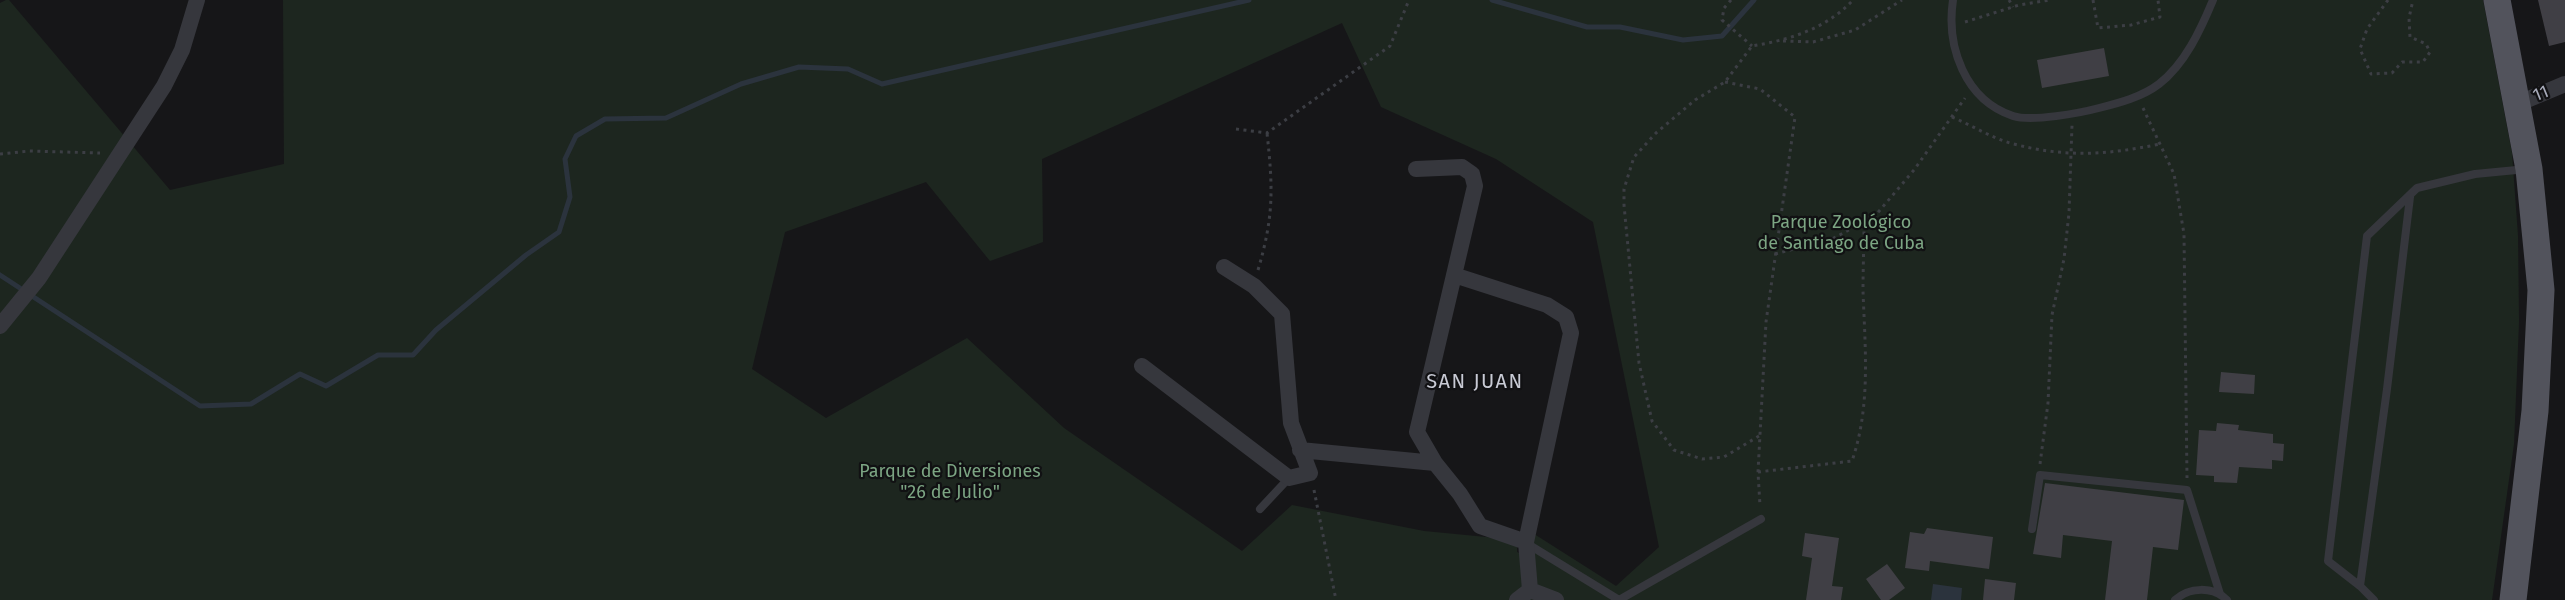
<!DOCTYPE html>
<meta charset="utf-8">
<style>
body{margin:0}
canvas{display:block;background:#161618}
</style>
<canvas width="2565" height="600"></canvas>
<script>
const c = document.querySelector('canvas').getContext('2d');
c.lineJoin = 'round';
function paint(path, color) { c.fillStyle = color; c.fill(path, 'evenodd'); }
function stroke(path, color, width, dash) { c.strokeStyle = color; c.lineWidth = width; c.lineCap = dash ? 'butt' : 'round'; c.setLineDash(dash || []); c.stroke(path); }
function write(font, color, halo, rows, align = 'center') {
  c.font = font + ' "Fira Sans",sans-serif'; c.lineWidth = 4.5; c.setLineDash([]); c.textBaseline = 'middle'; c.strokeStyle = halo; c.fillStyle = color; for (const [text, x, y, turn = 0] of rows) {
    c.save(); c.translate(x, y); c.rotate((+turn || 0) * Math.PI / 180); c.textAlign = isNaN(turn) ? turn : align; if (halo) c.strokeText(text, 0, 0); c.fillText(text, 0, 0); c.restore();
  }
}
paint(new Path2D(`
 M6 0H9L170 190 284 164 283 0H2483L2512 153 2518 236 2519 322 2514 444 2492 600H0V3ZM1342 23 1381 107 1496 159 1593 222 1659 547 1616 586 1531 532 1527 557 1517 552V540L1424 531 1292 505 1242 551 1064 428 967 338 826 418 752 369 785 232 926 182 990 261 1043 242 1042 159Z`), '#1d261f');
paint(new Path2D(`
 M1933 584 1962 588 1961 600H1931Z`), '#2b333d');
stroke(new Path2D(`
 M1492 0 1587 27H1620L1683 40 1722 36 1754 0
 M0 275 200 406 251 404 300 374 326 386 378 355H413L436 330 526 255 559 232 570 197 565 159 576 136 605 119 666 118 741 84 799 67 848 69 882 84 1249 0`), '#2b333d', 5);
paint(new Path2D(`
 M2538 0H2565V42L2549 46Z
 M2104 48 2109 76 2042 88 2037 60Z
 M2221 372 2255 375 2254 394 2219 392Z
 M2217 423 2239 425 2238 430 2273 434V443L2284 444 2283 461 2272 460V469L2239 467 2237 483 2214 482V476L2196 475 2199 430 2216 431Z
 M2045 483 2184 500 2178 550 2153 547 2147 600H2105L2112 541 2063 535 2061 558 2033 554Z
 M1927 528 1993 537 1989 569 1930 561 1929 571 1905 568 1910 532 1924 534Z
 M1805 533 1839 538 1832 586 1843 587 1841 600H1806L1812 558 1802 556Z
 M1887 564 1905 588 1889 600H1881L1866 579Z
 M1985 579 2016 583 2014 600H1983Z`), '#403f45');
stroke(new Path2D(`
 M1731 0 1724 8 1722 20 1752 46
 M2009 0 2013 7
 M2093 0 2098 28 2131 25 2160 17 2158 0
 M2388 0 2367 29 2360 49 2371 74 2392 73 2402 62H2423L2430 52 2426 44 2410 37 2409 18 2413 0
 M1965 22 2019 5 2050 0
 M1783 41 1813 42 1855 30 1902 0
 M1725 82 1760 89 1795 117 1766 322 1758 472 1760 506
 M2143 108 2174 174 2184 234 2187 478
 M1952 117C1971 125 1990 137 2010 143 2064 158 2107 155 2160 144
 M1236 129 1267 133 1390 46 1409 0
 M0 154 29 151 100 153
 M1775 254 1832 239 1875 216 1914 170 1965 98
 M1258 270C1274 216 1273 188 1267 133
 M1759 436 1724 457 1702 459 1674 450 1652 421 1639 363 1624 205V189L1634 157 1656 133 1695 100 1725 82 1752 46C1789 40 1826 29 1853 0
 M2040 464 2048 403 2052 315 2064 259 2069 213 2072 125
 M1758 472 1852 461C1871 406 1865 348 1863 291 1863 268 1864 245 1864 222
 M1314 490 1336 600`), '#3c3e44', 3, [3, 4.5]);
stroke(new Path2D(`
 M1953 0C1946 47 1965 100 2013 116 2032 122 2080 113 2099 108 2119 103 2142 97 2159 84 2185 64 2201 29 2213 0
 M1260 509 1289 478
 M2032 529 2040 475 2187 490 2220 594
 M1526 543 1619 600 1761 519
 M2360 586 2328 561 2367 236 2417 188 2475 174 2527 169
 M2175 600C2189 587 2213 586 2227 600
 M2374 600 2360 586 2387 389 2410 197`), '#36373d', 8);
stroke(new Path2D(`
 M2517 104 2565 84
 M1416 169 1462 167 1472 174 1475 186 1417 432 1435 463 1460 494 1480 526 1526 542
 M1454 275 1547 305 1566 317 1571 333 1526 542 1530 590
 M0 326 39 278 164 86 182 50 197 0
 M1142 366 1289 478 1310 473 1291 423 1282 314 1254 286 1224 267
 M1300 450 1435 463
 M1530 590 1556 600
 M1517 600 1530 590`), '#36373d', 16);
stroke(new Path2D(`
 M2497 0 2529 169 2541 290 2535 411 2513 600`), '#52535c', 27);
write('18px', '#a7aab9', '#111113', [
 ["11",2541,94,-22]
]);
write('18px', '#7ca583', '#111113', [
 ["Parque Zoológico",1841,223],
 ["de Santiago de Cuba",1841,244],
 ["Parque de Diversiones",950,472],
 ["\"26 de Julio\"",950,493]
]);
c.letterSpacing = '1.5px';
write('20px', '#c8cad4', '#111113', [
 ["SAN JUAN",1475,382]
]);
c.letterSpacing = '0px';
</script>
